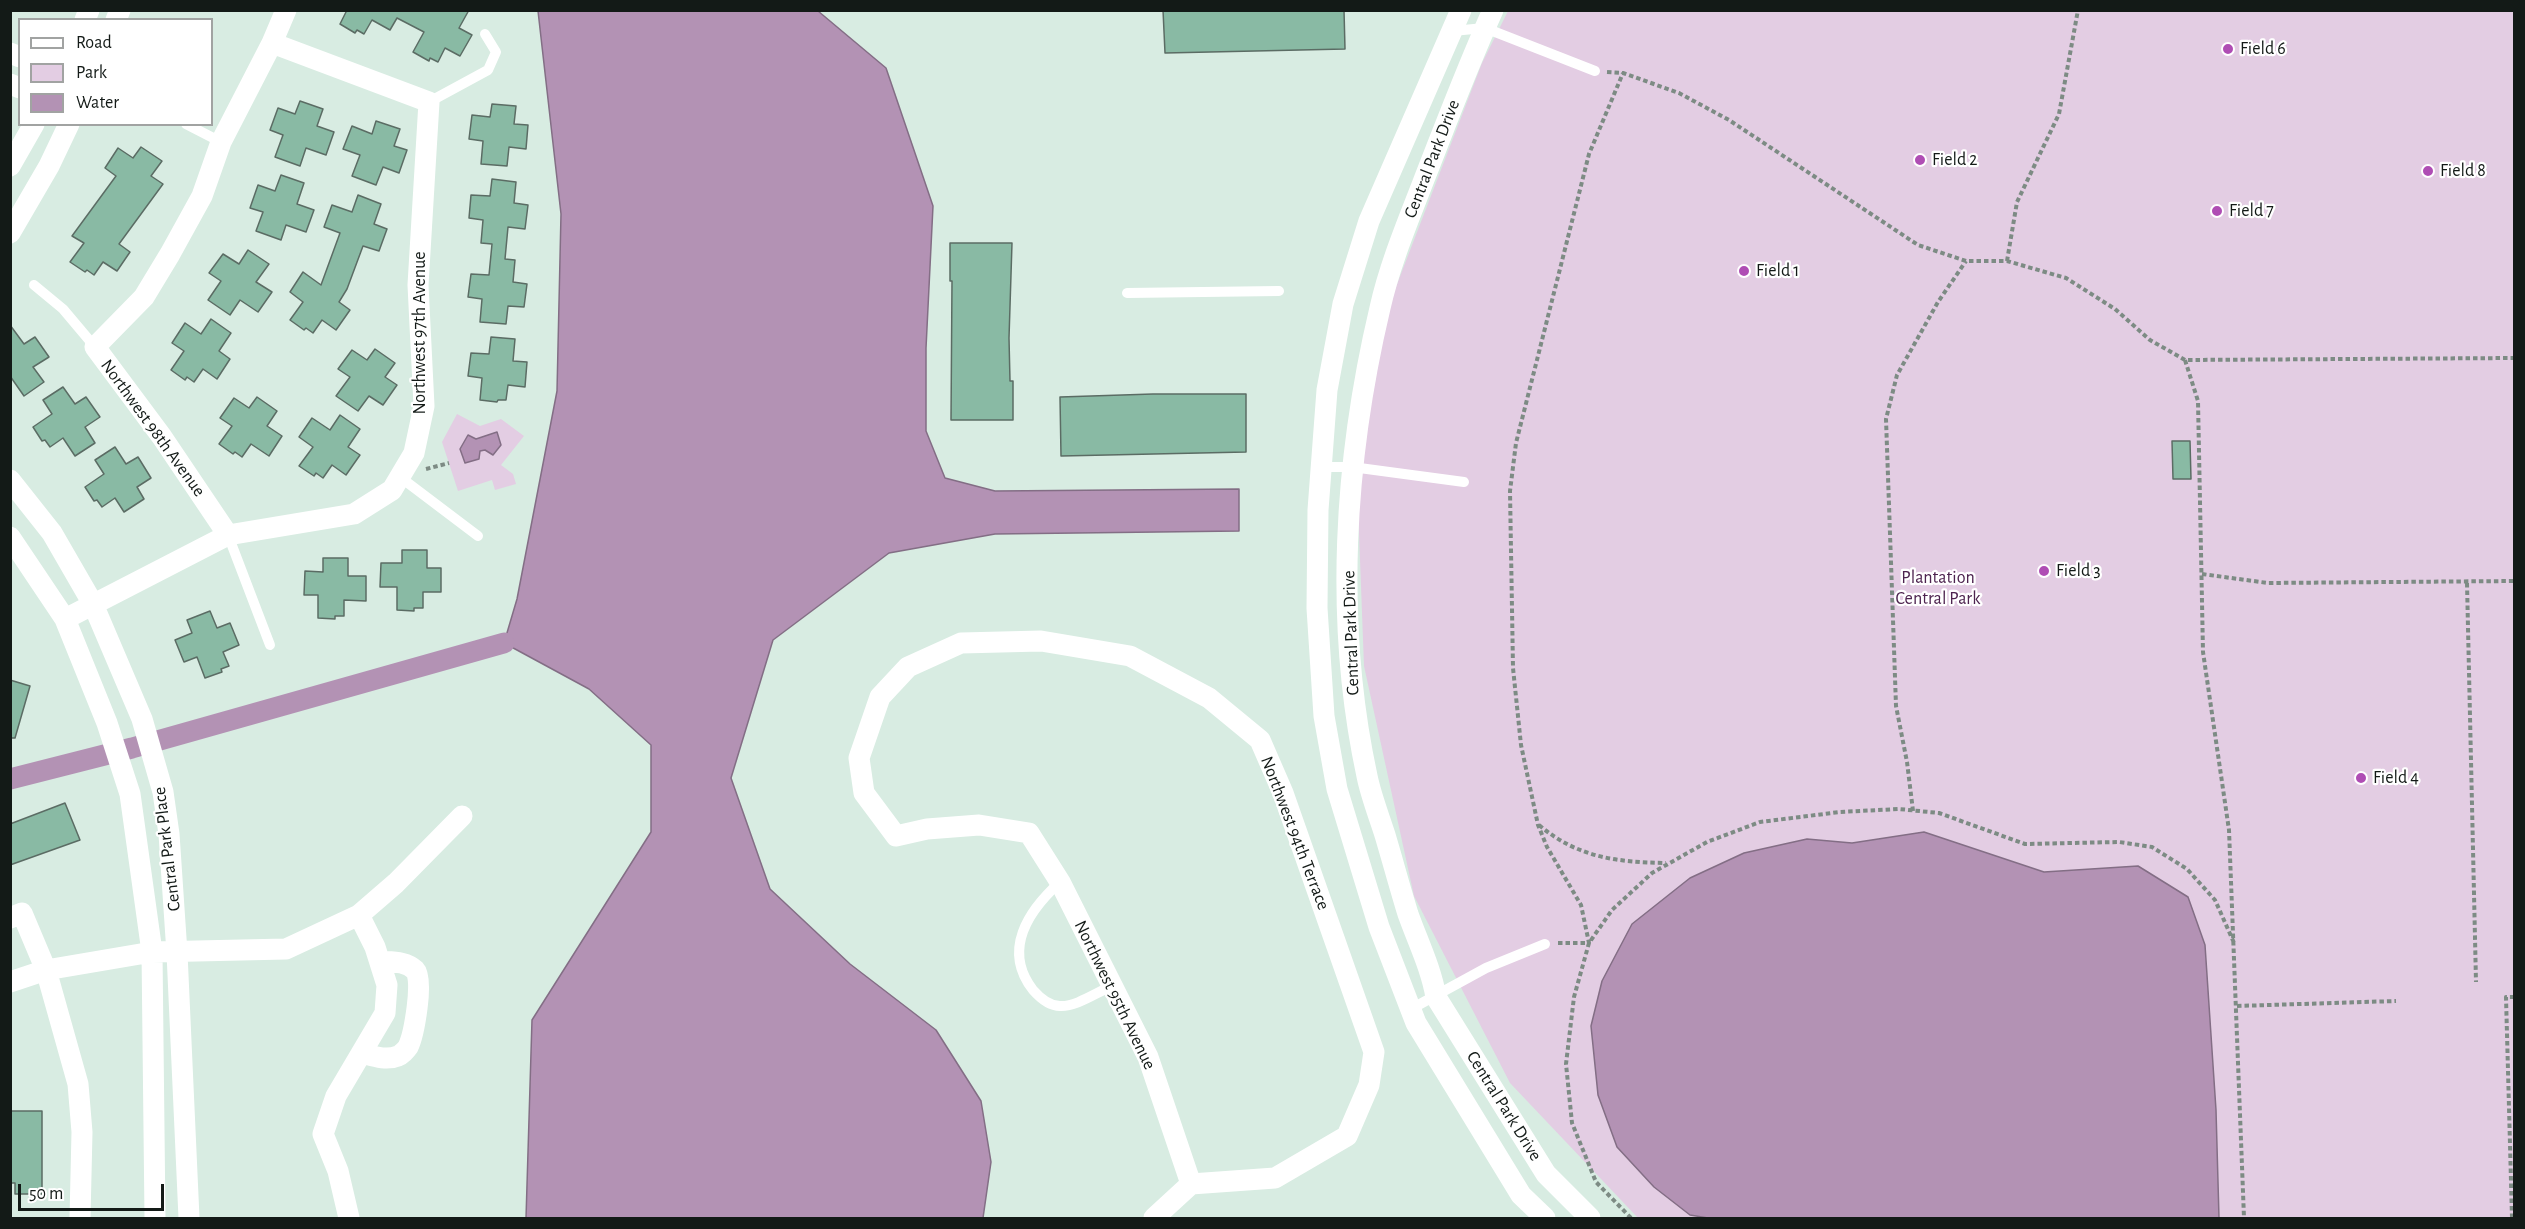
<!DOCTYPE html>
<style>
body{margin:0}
#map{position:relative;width:2525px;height:1229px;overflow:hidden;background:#d8ece2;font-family:"Alegreya Sans",sans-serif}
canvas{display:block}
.frame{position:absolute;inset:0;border:12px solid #131a17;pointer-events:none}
.legend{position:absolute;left:18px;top:18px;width:195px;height:108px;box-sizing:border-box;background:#fff;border:2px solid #a1a3a2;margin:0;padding:8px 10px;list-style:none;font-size:18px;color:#131a17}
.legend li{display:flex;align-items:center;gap:12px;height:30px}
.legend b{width:30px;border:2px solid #a1a3a2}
.scale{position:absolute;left:18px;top:1184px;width:146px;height:27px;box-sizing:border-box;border:3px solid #131a17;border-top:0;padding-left:8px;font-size:18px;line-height:21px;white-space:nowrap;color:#131a17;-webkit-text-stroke:4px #fff;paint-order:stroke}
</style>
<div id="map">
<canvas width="2525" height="1229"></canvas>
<div class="frame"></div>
<ul class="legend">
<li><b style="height:8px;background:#fff"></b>Road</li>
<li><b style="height:16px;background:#e3cde3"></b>Park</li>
<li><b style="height:16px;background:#b392b4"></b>Water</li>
</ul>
<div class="scale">50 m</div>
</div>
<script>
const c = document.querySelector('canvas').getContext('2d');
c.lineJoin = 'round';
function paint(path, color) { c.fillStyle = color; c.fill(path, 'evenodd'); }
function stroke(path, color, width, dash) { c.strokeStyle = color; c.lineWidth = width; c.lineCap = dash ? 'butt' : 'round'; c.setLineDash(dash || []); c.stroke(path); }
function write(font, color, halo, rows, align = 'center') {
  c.font = font + ' "Alegreya Sans",sans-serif'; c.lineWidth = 4.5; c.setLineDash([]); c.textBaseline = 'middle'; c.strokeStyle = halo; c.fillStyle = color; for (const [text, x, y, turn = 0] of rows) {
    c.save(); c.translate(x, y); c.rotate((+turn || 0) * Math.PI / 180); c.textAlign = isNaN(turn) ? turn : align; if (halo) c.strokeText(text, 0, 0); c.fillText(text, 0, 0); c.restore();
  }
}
paint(new Path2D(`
 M1508 11H2514V1218H1638L1510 1083 1414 896 1364 666 1357 480 1389 305 1482 63Z
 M457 414 480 426 501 419 524 436 501 465 513 474 516 484 495 490 492 480 458 491 442 442Z`), '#e3cde3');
const water = new Path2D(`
 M538 11H818L886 68 933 206 926 348V431L945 478 995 491 1239 489V531L995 534 889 553 773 640 731 778 770 889 850 964 936 1030 981 1101 991 1162 983 1218H526L532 1020 651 832V745L589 689 504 643 517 599 557 391 561 214Z
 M497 432 501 445 493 455 485 450 480 451 479 459 465 463 460 449 468 435 476 439Z
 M1924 832 2044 872 2138 866 2188 897 2205 945 2216 1110 2219 1218H1708L1690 1215 1654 1187 1617 1147 1598 1095 1591 1026 1602 981 1632 924 1690 878 1744 853 1807 839 1852 843Z`);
paint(water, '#b392b4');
stroke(water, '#836e85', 1.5);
stroke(new Path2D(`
 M10 779 132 748 504 643`), '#b392b4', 21);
const building = new Path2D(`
 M347 10H469L459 28 472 35 460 56 445 48 438 62 430 58 429 61 413 52 424 32 397 18 390 30 372 20 364 34 357 30 355 33 340 24Z
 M1163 10H1344L1345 49 1165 53Z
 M300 101 323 109 317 126 334 132 326 155 306 148 300 166 275 157 283 135 270 130 278 108 295 114Z
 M492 104 516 106 514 124 528 125 526 149 509 147 507 166 481 164 483 141 469 139 472 115 490 117Z
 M376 121 400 129 394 146 407 150 399 173 383 167 376 185 352 176 360 155 343 149 352 126 372 134Z
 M141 147 162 161 151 176 163 184 119 244 130 252 117 271 103 262 94 275 87 270 85 272 70 262 84 243 72 236 116 176 105 168 118 148 133 158Z
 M281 175 304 183 297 204 314 210 306 232 286 225 281 240 256 231 263 212 250 208 258 185 275 191Z
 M492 179 516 182 514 203 528 205 525 229 508 227 505 259 515 260 513 282 527 284 524 307 508 306 506 324 480 322 482 299 468 297 471 274 489 275 492 244 481 243 483 220 469 218 471 195 490 196Z
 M358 195 381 204 374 224 387 229 379 251 363 246 347 289 339 302 350 310 336 330 322 320 313 333 306 328 304 330 290 320 303 302 290 292 303 272 321 285 340 233 324 227 332 205 352 212Z
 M950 243H1012L1009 338 1010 381H1013V420H951L952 281H950Z
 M248 250 269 264 256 282 272 292 258 312 240 300 230 315 208 300 221 281 209 273 223 254 239 264Z
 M211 319 231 333 219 351 230 359 217 379 203 369 194 382 187 377 185 380 171 370 184 351 172 343 185 323 201 334Z
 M10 325 24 344 35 337 49 357 33 367 44 382 24 396 10 376Z
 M491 337 515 339 513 361 527 362 525 387 508 385 506 400H498L497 402 480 400 482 378 468 376 471 353 489 354Z
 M375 349 395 363 385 377 397 385 383 405 369 396 358 411 336 396 350 377 338 369 352 350 367 360Z
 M63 387 75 404 86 397 100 417 85 427 95 443 75 456 63 438 50 447 45 440 42 441 33 427 52 414 43 400Z
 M1153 394H1246V452L1061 456 1060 397Z
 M257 397 277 411 267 426 282 436 269 456 251 444 242 457 235 452 233 454 219 444 232 426 220 418 234 398 249 408Z
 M340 415 360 429 348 447 360 455 346 475 332 465 323 478 316 473 314 476 299 466 313 447 299 437 312 418 330 430Z
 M2172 441H2190L2191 479H2173Z
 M115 447 126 464 138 457 151 478 137 487 144 499 124 512 115 498 102 507 97 500 94 501 85 487 104 474 95 460Z
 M402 550H427V568H441V592H423V608H414V611L397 610V587H380L381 563H402Z
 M323 558H348V576H366V601L344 600V616H335V619L318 618V595H304L305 571 323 572Z
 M210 611 217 628 230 623 239 645 223 652 229 666 221 669 222 672 205 678 197 657 184 662 175 640 192 633 187 620Z
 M10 680 30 686 15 738H10Z
 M65 803 80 840 10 865V824Z
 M10 1111H42V1194H15V1183H10Z`);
paint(building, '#89baa4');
stroke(building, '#5b6c64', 1.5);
stroke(new Path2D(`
 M1607 72 1623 73 1679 93 1729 120 1918 245 1966 261H2007L2066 278 2115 309 2150 340 2185 360 2514 358
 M2007 261 2017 202 2059 114 2078 10
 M2185 360 2198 401 2203 652 2229 830 2244 1218
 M426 469 449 463
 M2202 574 2268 583 2514 581
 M2467 583 2476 982
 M1913 811 1907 762 1896 706 1886 419 1897 375 1938 302 1966 261
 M1539 825C1578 858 1617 862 1666 863
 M1558 943H1589L1581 905 1547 847 1538 825 1521 745 1513 668 1510 491 1516 443 1589 154 1623 73
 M2237 1006 2396 1001
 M1631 1218 1596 1182 1572 1123 1566 1064 1574 997 1589 943 1612 910 1652 873 1707 842 1760 822 1840 812 1899 809 1939 813 2025 844 2119 842 2152 847 2187 869 2215 900 2235 945
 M2512 1218 2506 997H2514`), '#7d8b84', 4, [4.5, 3]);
stroke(new Path2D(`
 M1452 31 1485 28 1595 71
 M429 102 488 70 496 52 485 34
 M186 124 221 142
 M34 285 63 309 95 347
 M1127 293 1279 291
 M1321 467H1352L1464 482
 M400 477 478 536
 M228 535 270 645
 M1060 882C1028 911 1002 950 1033 990 1040 998 1049 1006 1060 1006 1076 1007 1097 992 1112 986
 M1411 1009 1486 968 1545 944`), '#fff', 10);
stroke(new Path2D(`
 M1461 10 1369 221 1343 304 1327 390 1318 510 1317 608 1324 716 1337 789 1379 927 1416 1023 1521 1195 1545 1218
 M1493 10C1468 65 1447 121 1425 177 1409 219 1390 263 1380 308 1344 460 1334 623 1367 776 1371 796 1379 816 1385 835 1393 862 1400 888 1408 914 1418 942 1431 968 1436 997L1546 1174 1590 1218
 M85 20 89 10
 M116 20 120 10
 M272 43 286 10
 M10 53 20 57
 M10 84 20 88
 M10 166 34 124
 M10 233 49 166 69 124
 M10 480 52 533 93 604 142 719 163 792 169 834 177 953 189 1218
 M10 537 65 619 107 723 130 794 152 952 155 1218
 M65 619 228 535 354 514 392 490 414 453 424 406 418 285 429 102 272 43 221 142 202 196 170 254 144 297 95 347 162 437 228 535
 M10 918 22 913 46 970 78 1084 82 1132 80 1218
 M10 982 46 970 152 952 286 949 359 915 396 883 462 816
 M362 1053C373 1056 386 1061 398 1056 401 1055 406 1050 408 1047 414 1035 424 979 415 970 406 961 391 962 380 961
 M349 1218 338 1171 323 1134 336 1096 385 1013 387 985 375 947 359 915
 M1154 1218 1191 1184 1148 1057 1060 882 1029 833 979 825 927 829 896 836 864 793 859 758 880 697 908 667 961 643 1041 641 1130 656 1209 698 1260 740 1283 793 1374 1052 1369 1085 1347 1136 1275 1178 1191 1184`), '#fff', 21);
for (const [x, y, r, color] of [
 [2228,49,6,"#af4db4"],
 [1920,160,6,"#af4db4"],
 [2428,171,6,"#af4db4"],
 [2217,211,6,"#af4db4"],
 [1744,271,6,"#af4db4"],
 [2044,571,6,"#af4db4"],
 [2361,778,6,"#af4db4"]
]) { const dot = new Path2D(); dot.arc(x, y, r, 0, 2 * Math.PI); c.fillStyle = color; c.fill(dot); stroke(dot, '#fff', 2); }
write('18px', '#131a17', '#fff', [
 ["Field 6",2240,49],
 ["Field 2",1932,160],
 ["Field 8",2440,171],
 ["Field 7",2229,211],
 ["Field 1",1756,271],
 ["Field 3",2056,571],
 ["Field 4",2373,778]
], 'left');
write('18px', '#131a17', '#fff', [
 ["Central Park Drive",1432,159,-69],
 ["Northwest 97th Avenue",420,333,-90],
 ["Northwest 98th Avenue",153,428,54],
 ["Central Park Drive",1351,633,-92],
 ["Northwest 94th Terrace",1295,833,69],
 ["Central Park Place",167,849,-97],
 ["Northwest 95th Avenue",1115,995,64],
 ["Central Park Drive",1504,1106,58]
]);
write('18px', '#4d234f', '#fff', [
 ["Plantation",1938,578],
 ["Central Park",1938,599]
]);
</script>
